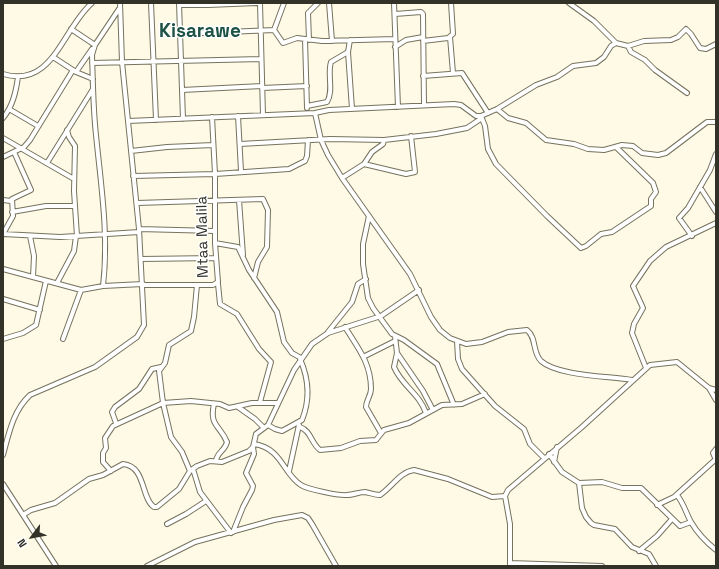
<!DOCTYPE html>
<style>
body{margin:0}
#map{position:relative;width:719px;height:569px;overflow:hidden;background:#fefae5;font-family:"Space Grotesk",sans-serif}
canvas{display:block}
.frame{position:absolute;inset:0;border:4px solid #333229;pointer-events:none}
.north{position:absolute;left:12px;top:517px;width:40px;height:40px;-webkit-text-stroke:3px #fff;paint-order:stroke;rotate:238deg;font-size:11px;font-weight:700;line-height:16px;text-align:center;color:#333229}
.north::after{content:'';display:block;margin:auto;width:14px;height:18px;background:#333229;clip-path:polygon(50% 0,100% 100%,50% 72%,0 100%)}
</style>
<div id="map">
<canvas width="719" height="569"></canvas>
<div class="frame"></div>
<div class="north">N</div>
</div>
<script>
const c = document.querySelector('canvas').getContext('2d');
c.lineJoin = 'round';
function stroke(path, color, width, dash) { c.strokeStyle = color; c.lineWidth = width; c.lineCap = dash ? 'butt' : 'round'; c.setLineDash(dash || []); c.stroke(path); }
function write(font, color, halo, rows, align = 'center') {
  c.font = font + ' "Space Grotesk",sans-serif'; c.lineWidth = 3; c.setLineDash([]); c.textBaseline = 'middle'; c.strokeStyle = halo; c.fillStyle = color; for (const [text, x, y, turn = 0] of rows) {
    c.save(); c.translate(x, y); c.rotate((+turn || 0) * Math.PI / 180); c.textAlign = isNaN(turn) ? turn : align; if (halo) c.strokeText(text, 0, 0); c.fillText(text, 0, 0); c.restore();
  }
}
const minor = new Path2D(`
 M151 3 156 120
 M179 3 183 119
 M260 3 263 115
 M329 3 332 41
 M394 3 398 107
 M569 3 594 21 616 43
 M179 5H208L257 3
 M395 14 421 12 423 14 424 105
 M71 29 95 45
 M274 30 283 43 297 38 322 41 395 39
 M180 34 274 30 284 3
 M450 37 453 73
 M305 39 307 108
 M309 40 308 13 318 3
 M350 40 348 52 352 109
 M423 41 448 38 453 34 451 3
 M628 46 631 52 645 60 655 70 687 93
 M395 47 406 40 423 37
 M53 57 76 72 93 79
 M92 63 261 59
 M76 72 92 49
 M3 74C53 89 62 29 92 3
 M423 76 462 73 488 113
 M262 88 307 86
 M182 90 262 86
 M307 106 327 102C334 91 327 74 331 62L348 52
 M9 109 38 126
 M497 109 508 118 526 123 546 140 574 144 588 149 604 150 622 145 633 146 642 153 658 155 666 153 707 122H716
 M315 113 329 110 454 104 461 105 476 116H481L497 109 536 85 557 77 573 66 596 63 604 57 611 46 616 43 628 46 644 41 671 40 678 37 686 29 691 34 700 48 706 49 716 44
 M238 116 241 171
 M481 116 485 126 488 149 496 164 547 216 581 248 586 246 601 234 612 232 651 206V199L656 192 653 183 616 147
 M3 118C13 106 16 91 18 77
 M128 121 315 113 321 140 328 155 342 178 410 274 431 317 440 330 450 338 466 344 482 342 508 332 527 330C537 338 532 352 541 361 558 376 608 376 632 380
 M67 130 69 137 75 146 74 191 77 236
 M3 138 74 179
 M240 144 330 139 384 140 436 134 467 128 482 118
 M131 151 167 147 213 145
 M3 157 24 147 30 140 73 70
 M47 163 93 89
 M364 164 372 152 383 144 384 140
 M133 176 215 174 289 169 305 161 307 156 308 140
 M342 178 364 164 406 174 415 172 411 136
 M700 187 716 212
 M3 200 11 201
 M239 200 243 255
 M137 203 263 199 268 210 267 247 258 262 254 278
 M12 212 46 206H75
 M369 216 363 244V264L368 298 373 308 392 334 404 340 437 364 454 405
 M139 229 215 231
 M3 234 60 237 139 232
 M3 234 13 216 12 199 31 190 14 152
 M30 236 34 256 33 277
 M692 236 679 218 688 208 710 170 716 154
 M215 243 238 247 249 270 277 312 284 342 292 353 301 358
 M141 259 216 258
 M3 269 81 290 103 286 143 284
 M57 283 74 251 76 236
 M218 284 220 304 237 314 259 349 271 362 260 402
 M143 285H213L218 282 215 243V174L212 117
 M103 286C109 235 101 186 96 135 93 108 93 82 92 55L95 45 119 9
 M3 299 40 310
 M345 327C358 348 371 363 371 389 371 396 366 400 366 407L381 433
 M328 332 352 302 358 284 366 279
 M395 336 397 353 394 367C402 386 419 393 426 413
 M3 339 23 333 36 325 46 281
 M63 339 81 290
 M457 341 458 359 462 369 495 406 524 429 530 444 544 458
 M397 353 423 391 433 410
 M365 356 395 341
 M646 368 632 333 634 324 643 308 633 286 650 261 666 247 716 223
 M709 388 716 400
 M214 404C209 426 220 425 227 442 225 451 217 452 216 461
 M238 407 255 419 264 428
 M116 423 112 412 115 407 139 389 152 369 161 367
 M268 425 275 429 282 431 302 420C310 400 309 379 300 359
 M300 427C311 431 311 443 320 450L341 448 360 441 376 440 384 430 409 423 442 405 462 404 485 394
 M254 444C282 448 283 474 301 485 307 489 339 496 347 495 353 495 359 492 365 492 370 493 375 495 380 495 392 487 400 472 414 470L448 479 492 497 505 496
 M716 449 713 453 716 460
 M549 454 562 472 579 483 602 482 622 488H641L680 526 691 522
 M3 455C9 433 13 411 30 395L95 367 137 337 144 325 139 229 122 62 120 3
 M554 462 557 447
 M193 469 200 492 231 533
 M111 471 103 462V453L106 448 105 438 113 426 163 403 191 401 220 404 229 408 252 403H278
 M190 471 182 452 171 437 163 403 159 371 165 363 169 345 191 331 194 317 197 285
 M289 471 299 425
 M579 483 582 508 586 517 591 523 594 525 615 529 632 547 649 554 656 566
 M3 484 56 566
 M677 495C684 504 686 513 691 522 698 534 706 542 716 550
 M657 505 674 497 716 459
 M23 515 31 510 55 503 89 479 103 475 123 464C146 466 141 499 154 507H157L179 489 190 471 197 466 210 461 222 462 249 451 253 447 256 434 268 425 294 370 312 344 328 333 381 316 419 290
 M167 524 186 514 206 501
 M233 532 243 507 252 490 253 486 246 473 254 454 253 447
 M639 551 657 536 672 519
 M510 563 602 566
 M147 566 195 542 274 520 302 515 308 518 312 524 336 566
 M510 566V524L505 496 508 490 582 427 650 365 677 362 709 388 716 390`);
stroke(minor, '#75725f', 6);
stroke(minor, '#fff', 4);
write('15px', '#333229', '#fff', [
 ["Mtaa Malila",203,237,-91]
]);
write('bold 19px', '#1d5245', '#fff', [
 ["Kisarawe",200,32]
]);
</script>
